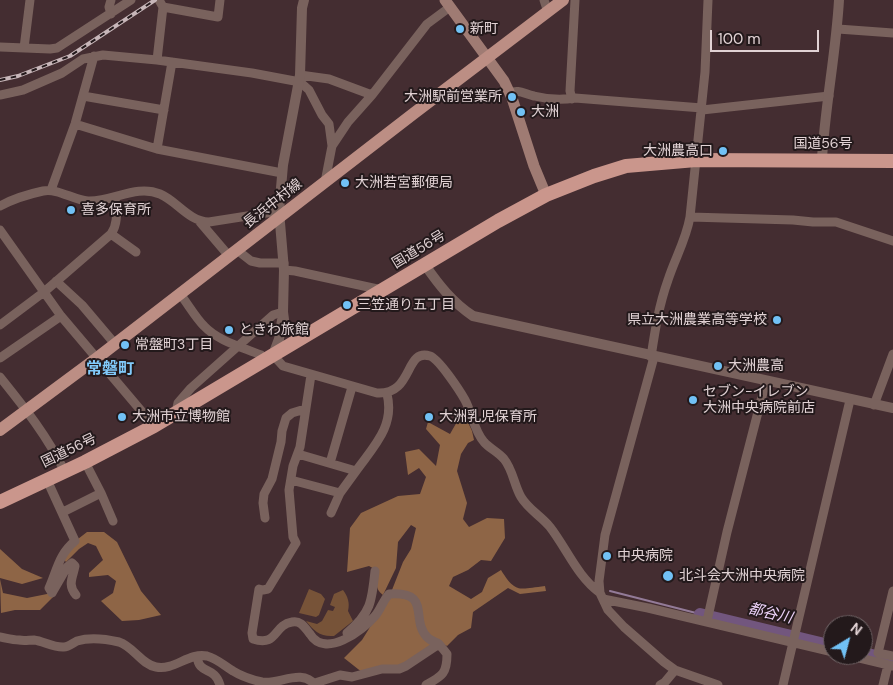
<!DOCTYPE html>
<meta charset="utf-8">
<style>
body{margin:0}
#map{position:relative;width:893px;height:685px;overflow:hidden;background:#442d31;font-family:"DM Sans",sans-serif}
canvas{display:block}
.north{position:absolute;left:823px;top:615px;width:50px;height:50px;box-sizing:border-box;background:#23191b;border:1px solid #6f6365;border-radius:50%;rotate:37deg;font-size:14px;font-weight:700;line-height:20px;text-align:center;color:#e1d2d4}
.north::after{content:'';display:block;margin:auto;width:18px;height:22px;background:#71c1f5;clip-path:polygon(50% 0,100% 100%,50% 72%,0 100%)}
.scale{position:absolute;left:710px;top:30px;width:109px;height:22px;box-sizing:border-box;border:2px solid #e1d2d4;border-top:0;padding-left:6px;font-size:15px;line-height:18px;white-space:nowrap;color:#e1d2d4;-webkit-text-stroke:4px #23191b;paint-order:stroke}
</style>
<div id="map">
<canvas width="893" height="685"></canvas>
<div class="north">N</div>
<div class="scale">100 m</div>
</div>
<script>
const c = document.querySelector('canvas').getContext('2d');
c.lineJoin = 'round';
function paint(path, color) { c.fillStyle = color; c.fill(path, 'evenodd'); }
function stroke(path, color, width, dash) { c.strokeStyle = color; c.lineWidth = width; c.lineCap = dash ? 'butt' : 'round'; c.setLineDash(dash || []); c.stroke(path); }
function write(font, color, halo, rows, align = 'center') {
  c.font = font + ' "DM Sans","Noto Sans JP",sans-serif'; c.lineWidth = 4; c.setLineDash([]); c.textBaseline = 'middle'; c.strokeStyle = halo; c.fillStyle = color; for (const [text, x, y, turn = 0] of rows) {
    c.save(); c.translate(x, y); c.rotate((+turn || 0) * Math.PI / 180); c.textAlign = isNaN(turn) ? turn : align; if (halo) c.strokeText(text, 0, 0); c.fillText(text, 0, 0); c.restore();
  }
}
paint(new Path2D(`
 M309 589 321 594 325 599 319 615 316 617 299 613Z
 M343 590C348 597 350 603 348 611L353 621 334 636C320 637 314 631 306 621L317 624 322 621 328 610 333 611 335 607 330 605 334 594Z`), '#775338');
paint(new Path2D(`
 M465 416 472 431 474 440 468 443 461 454 457 471 467 503 463 519 469 527 487 518 504 519 505 538 491 561 481 560 468 570 453 577 449 586 471 599 482 592 488 578 501 570C516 594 519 589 545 586L546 591 520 594 508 588 473 612 471 628 458 635 447 646 439 642 399 666 363 673 344 658 362 640 390 595 403 562 411 549 416 528 411 525 398 542 396 568 383 595C374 589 377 580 378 571L369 566 347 572 350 528 361 513 398 496 420 494 426 477 419 468 408 475 405 452 419 449 436 466 440 445 426 429 428 422 450 434 458 420Z
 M87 532H104L117 542 141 591 161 615 139 620 122 621 101 601 113 593 116 581 108 575 89 577V573L103 560 96 546 88 543 79 549 66 562 61 556 69 546Z
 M0 549 22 569 43 578 22 584 0 578Z
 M0 579 3 593 27 598 52 593 54 596 40 610H15L1 613Z`), '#8e6546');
stroke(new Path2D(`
 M610 591 700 614`), '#937b98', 2);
stroke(new Path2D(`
 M700 614 833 646
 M863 653 890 659`), '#72567e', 12);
stroke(new Path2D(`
 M544 0 548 12
 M163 7 218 17 220 0
 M111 14 109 7 111 0
 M838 29 893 33
 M0 47 50 49 57 48 131 0
 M24 48 30 0
 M157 60 163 7 159 0
 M300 75 329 79 372 95
 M510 93C519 89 524 94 534 96 546 99 562 100 575 98L702 108
 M0 95 23 90 62 73 83 59 103 55 157 60 252 73 300 82 309 90 322 115 329 124 332 146
 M83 96 164 110
 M572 99 570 91 575 0
 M702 110 829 96
 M75 124 157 149 282 173
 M157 149 172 62
 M325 182 332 146 348 122 372 95 427 24 450 7
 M51 190 75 124 94 56
 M0 206C13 199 29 194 43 191 58 188 73 200 88 201 113 202 136 184 160 194 177 201 188 221 209 222L279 211
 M690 217 793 220 813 222H836L893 241
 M200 222 229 256
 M0 230 61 316 154 426
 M111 234 136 252
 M237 250 251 261 260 263H284
 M284 270 295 271 382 290
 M56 281 82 305 115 344
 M180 294C188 304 195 317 204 326 218 341 242 347 261 355L264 360
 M0 325 44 292 111 234C119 222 116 211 115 197
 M273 355 283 366 377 393C414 395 404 348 430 356 439 359 460 391 465 400 472 413 474 431 484 442 489 448 498 452 504 459 513 470 514 485 521 497 528 509 541 516 550 527 567 549 577 576 600 593
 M651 357C655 330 659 305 668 280 675 258 686 240 690 217L705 72 708 0
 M654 357 605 535 599 581 600 593 608 610 624 627 664 662 675 670 718 685
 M0 358 61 316
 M311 375 300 447 293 466 289 490 293 537 296 543 268 589 263 590 259 589 252 633 253 639C278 647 273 625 292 622 301 620 305 628 310 634 325 659 362 631 375 616 381 609 382 602 389 594 433 591 409 620 428 638 431 641 436 642 439 644
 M0 377C25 408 47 436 65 472
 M874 405 893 354
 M176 413 178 403 191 388 273 315 283 312
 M298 454 356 471C374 446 395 426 387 394
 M85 462 101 493 113 521
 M330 463 352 387
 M47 480 75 541C59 554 57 570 49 588L52 593 67 567 72 563 75 566C73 577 67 585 76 595
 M291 480 340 493
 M63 512 101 493
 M331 513 340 493 356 471
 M265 518 263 503 264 494 272 479 281 442 282 431 286 418 292 413 305 409
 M893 591 878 653 893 656
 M603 599 648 608 833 652
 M707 621 727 532 766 381
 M347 633C371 613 372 601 375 571
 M0 637C6 638 12 640 19 640 24 641 29 640 34 640 43 641 54 648 64 647 68 647 73 643 77 641 90 637 106 639 119 642 134 647 141 664 156 667 174 671 189 652 207 656 218 659 224 666 233 671 241 676 253 680 262 682 279 685 302 668 315 685
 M847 655 893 666
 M197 656C199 676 214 665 220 685
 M315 683 340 675 352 677 382 669H399L406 666 439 644 447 654C447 674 442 676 426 685
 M660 685 665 682 675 670
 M783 685 850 400
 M883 685 888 665`), '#79625d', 9);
stroke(new Path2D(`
 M304 0 302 8 300 75 283 165 279 211 284 270 283 312 285 327C292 333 297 335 307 335
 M822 159C825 106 836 53 839 0
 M425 265C439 285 452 302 473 316L893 408
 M273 355 279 339 282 320`), '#79625d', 10);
stroke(new Path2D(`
 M445 0 504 81 512 98 534 166 546 195`), '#9f7b73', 11);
stroke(new Path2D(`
 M0 430 97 358 413 114 563 0`), '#bc8e84', 12);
stroke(new Path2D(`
 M0 502 85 462 154 426 498 221 546 195 594 176 626 166 696 160 893 161`), '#ca968c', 14);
const rail = new Path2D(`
 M0 80 18 76 70 56 155 0`);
stroke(rail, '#c7b6b9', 4);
stroke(rail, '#23191b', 2, [5.5]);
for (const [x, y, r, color] of [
 [460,29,5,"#71c1f5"],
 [512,97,5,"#71c1f5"],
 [521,112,5,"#71c1f5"],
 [723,151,5,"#71c1f5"],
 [345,183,5,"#71c1f5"],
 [71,210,5,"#71c1f5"],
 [347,305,5,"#71c1f5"],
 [777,320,5,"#71c1f5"],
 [229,330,5,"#71c1f5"],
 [125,345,5,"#71c1f5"],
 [718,366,5,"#71c1f5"],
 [693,400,5,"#71c1f5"],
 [122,417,5,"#71c1f5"],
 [429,417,5,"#71c1f5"],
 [607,556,5,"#71c1f5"],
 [668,576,6,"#71c1f5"]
]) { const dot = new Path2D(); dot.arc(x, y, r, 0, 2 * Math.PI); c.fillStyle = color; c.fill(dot); stroke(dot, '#23191b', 2); }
write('14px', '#e1d2d4', '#23191b', [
 ["新町",470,29],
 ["大洲駅前営業所",502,97,"right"],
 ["大洲",531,112],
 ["大洲農高口",713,151,"right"],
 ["大洲若宮郵便局",355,183],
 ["喜多保育所",81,210],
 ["三笠通り五丁目",357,305],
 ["県立大洲農業高等学校",767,320,"right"],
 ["ときわ旅館",239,330],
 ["常盤町3丁目",135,345],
 ["大洲農高",728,366],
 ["セブン-イレブン",703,392],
 ["大洲中央病院前店",703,408],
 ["大洲市立博物館",132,417],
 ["大洲乳児保育所",439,417],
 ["中央病院",617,556],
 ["北斗会大洲中央病院",679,576]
], 'left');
write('14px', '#e1d2d4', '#23191b', [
 ["国道56号",823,144],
 ["長浜中村線",273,204,-38],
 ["国道56号",419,250,-31],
 ["国道56号",69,451,-26]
]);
write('italic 15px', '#ecd2f9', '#23191b', [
 ["都谷川",770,614,13]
]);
write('bold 16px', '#81cafa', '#23191b', [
 ["常磐町",110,370]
]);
</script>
